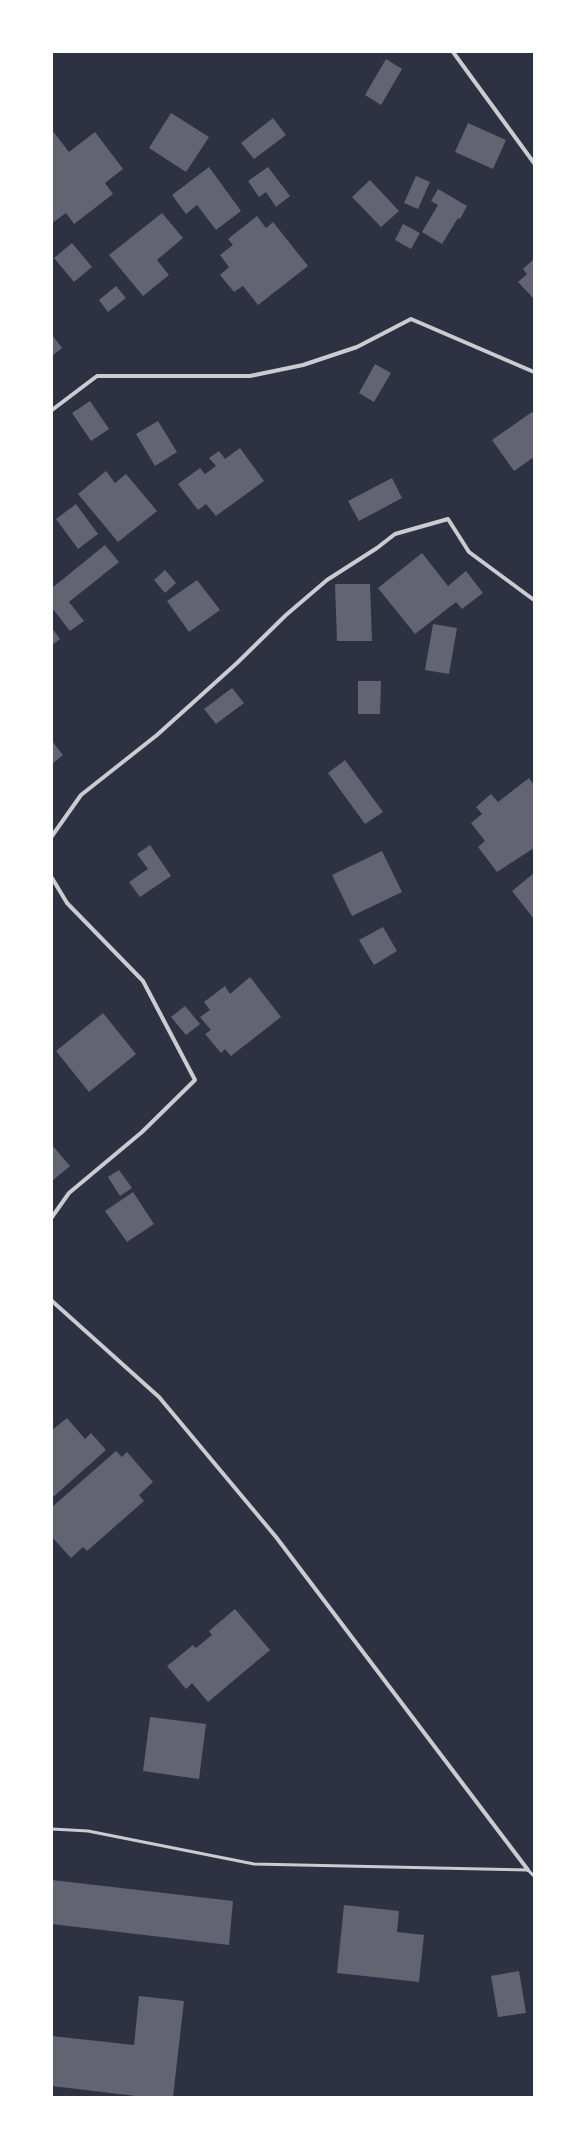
<!DOCTYPE html>
<style>
body{margin:0}
#map{position:relative;width:586px;height:2149px;overflow:hidden;background:#2d3142;font-family:"DejaVu Sans",sans-serif}
canvas{display:block}
.frame{position:absolute;inset:0;border:53px solid #fff;pointer-events:none}
</style>
<div id="map">
<canvas width="586" height="2149"></canvas>
<div class="frame"></div>
</div>
<script>
const c = document.querySelector('canvas').getContext('2d');
c.lineJoin = 'round';
function paint(path, color) { c.fillStyle = color; c.fill(path, 'evenodd'); }
function stroke(path, color, width, dash) { c.strokeStyle = color; c.lineWidth = width; c.lineCap = dash ? 'butt' : 'round'; c.setLineDash(dash || []); c.stroke(path); }
paint(new Path2D(`
 M386 59 402 69 381 105 365 95Z
 M171 113 209 137 186 172 149 148Z
 M273 118 286 135 254 159 241 143Z
 M468 123 506 140 493 169 455 152Z
 M52 130 69 152 95 132 123 169 105 183 113 194 74 224 66 213 52 223Z
 M209 167 241 211 216 230 197 205 186 214 172 195Z
 M268 167 290 196 276 207 266 192 259 197 248 181Z
 M416 176 430 182 418 209 404 203Z
 M370 180 399 211 381 227 352 197Z
 M438 189 467 206 460 219 458 218 442 244 422 232 438 205 431 201Z
 M162 213 183 238 157 260 169 275 143 296 109 255Z
 M257 216 266 228 273 222 308 266 258 305 243 286 234 292 220 275 229 267 220 255 233 245 228 239Z
 M403 224 420 233 411 249 395 240Z
 M72 243 92 267 74 282 54 258Z
 M534 259V299L518 282 527 274 523 269Z
 M116 286 126 298 108 312 99 300Z
 M52 335 62 348 52 356Z
 M375 364 391 373 374 402 359 393Z
 M90 401 109 429 91 441 72 413Z
 M532 412 534 415V457L514 471 492 440Z
 M158 421 177 452 155 466 136 434Z
 M240 448 264 481 216 516 206 504 198 510 178 484 200 468 205 474 216 466 209 458 219 451 225 459Z
 M106 471 115 483 126 474 157 511 118 542 78 494Z
 M392 478 402 498 359 521 348 501Z
 M76 504 98 534 78 549 56 519Z
 M105 545 119 562 69 602 84 621 70 631 52 608V588Z
 M422 553 448 586 466 571 483 593 462 609 456 602 415 634 378 588Z
 M165 570 176 583 165 593 154 580Z
 M197 580 220 610 189 632 167 601Z
 M335 584H370L372 641H337Z
 M433 624 457 628 449 674 425 670Z
 M52 628 60 639 52 645Z
 M358 681H381L380 714H358Z
 M232 688 244 703 216 724 204 709Z
 M52 741 63 755 52 764Z
 M345 760 383 812 365 824 328 773Z
 M529 778 534 785V848L497 872 478 847 485 841 471 823 482 814 476 807 491 794 498 802Z
 M150 845 171 876 140 897 129 882 148 869 137 854Z
 M382 851 402 892 352 916 332 875Z
 M534 873V919L512 891Z
 M383 927 397 951 374 965 359 940Z
 M250 977 281 1017 231 1056 225 1049 221 1053 205 1034 211 1030 200 1017 210 1010 204 1002 225 986 230 994Z
 M185 1006 200 1024 186 1035 171 1017Z
 M103 1013 136 1054 89 1092 56 1051Z
 M52 1145 70 1166 52 1181Z
 M119 1170 132 1188 120 1196 108 1177Z
 M133 1192 154 1224 127 1242 105 1211Z
 M67 1418 85 1439 91 1433 106 1450 52 1498V1430Z
 M116 1451 122 1457 127 1452 153 1482 139 1495 144 1501 87 1551 83 1547 71 1558 52 1537V1507Z
 M235 1609 270 1650 208 1702 192 1683 186 1689 167 1666 193 1645 196 1648 212 1635 209 1631Z
 M150 1717 206 1724 199 1779 143 1771Z
 M52 1880 233 1901 229 1945 52 1924Z
 M344 1905 399 1911 397 1932 424 1935 419 1982 337 1973Z
 M519 1971 526 2013 498 2017 491 1976Z
 M139 1996 184 2001 173 2097H144L52 2086V2036L134 2045Z`), '#626471');
stroke(new Path2D(`
 M52 1829 88 1831 254 1864 528 1870 534 1876`), '#caccd0', 3);
stroke(new Path2D(`
 M453 52 534 163
 M52 410 97 376H250L303 365 357 347 411 319 534 372
 M52 836 81 795 157 735 237 663 286 615 327 580 377 548 395 534 448 519 469 552 534 600
 M52 878 67 903 143 981 195 1080 142 1132 69 1193 52 1217
 M52 1301 159 1397 276 1537 528 1870`), '#caccd0', 4);
</script>
